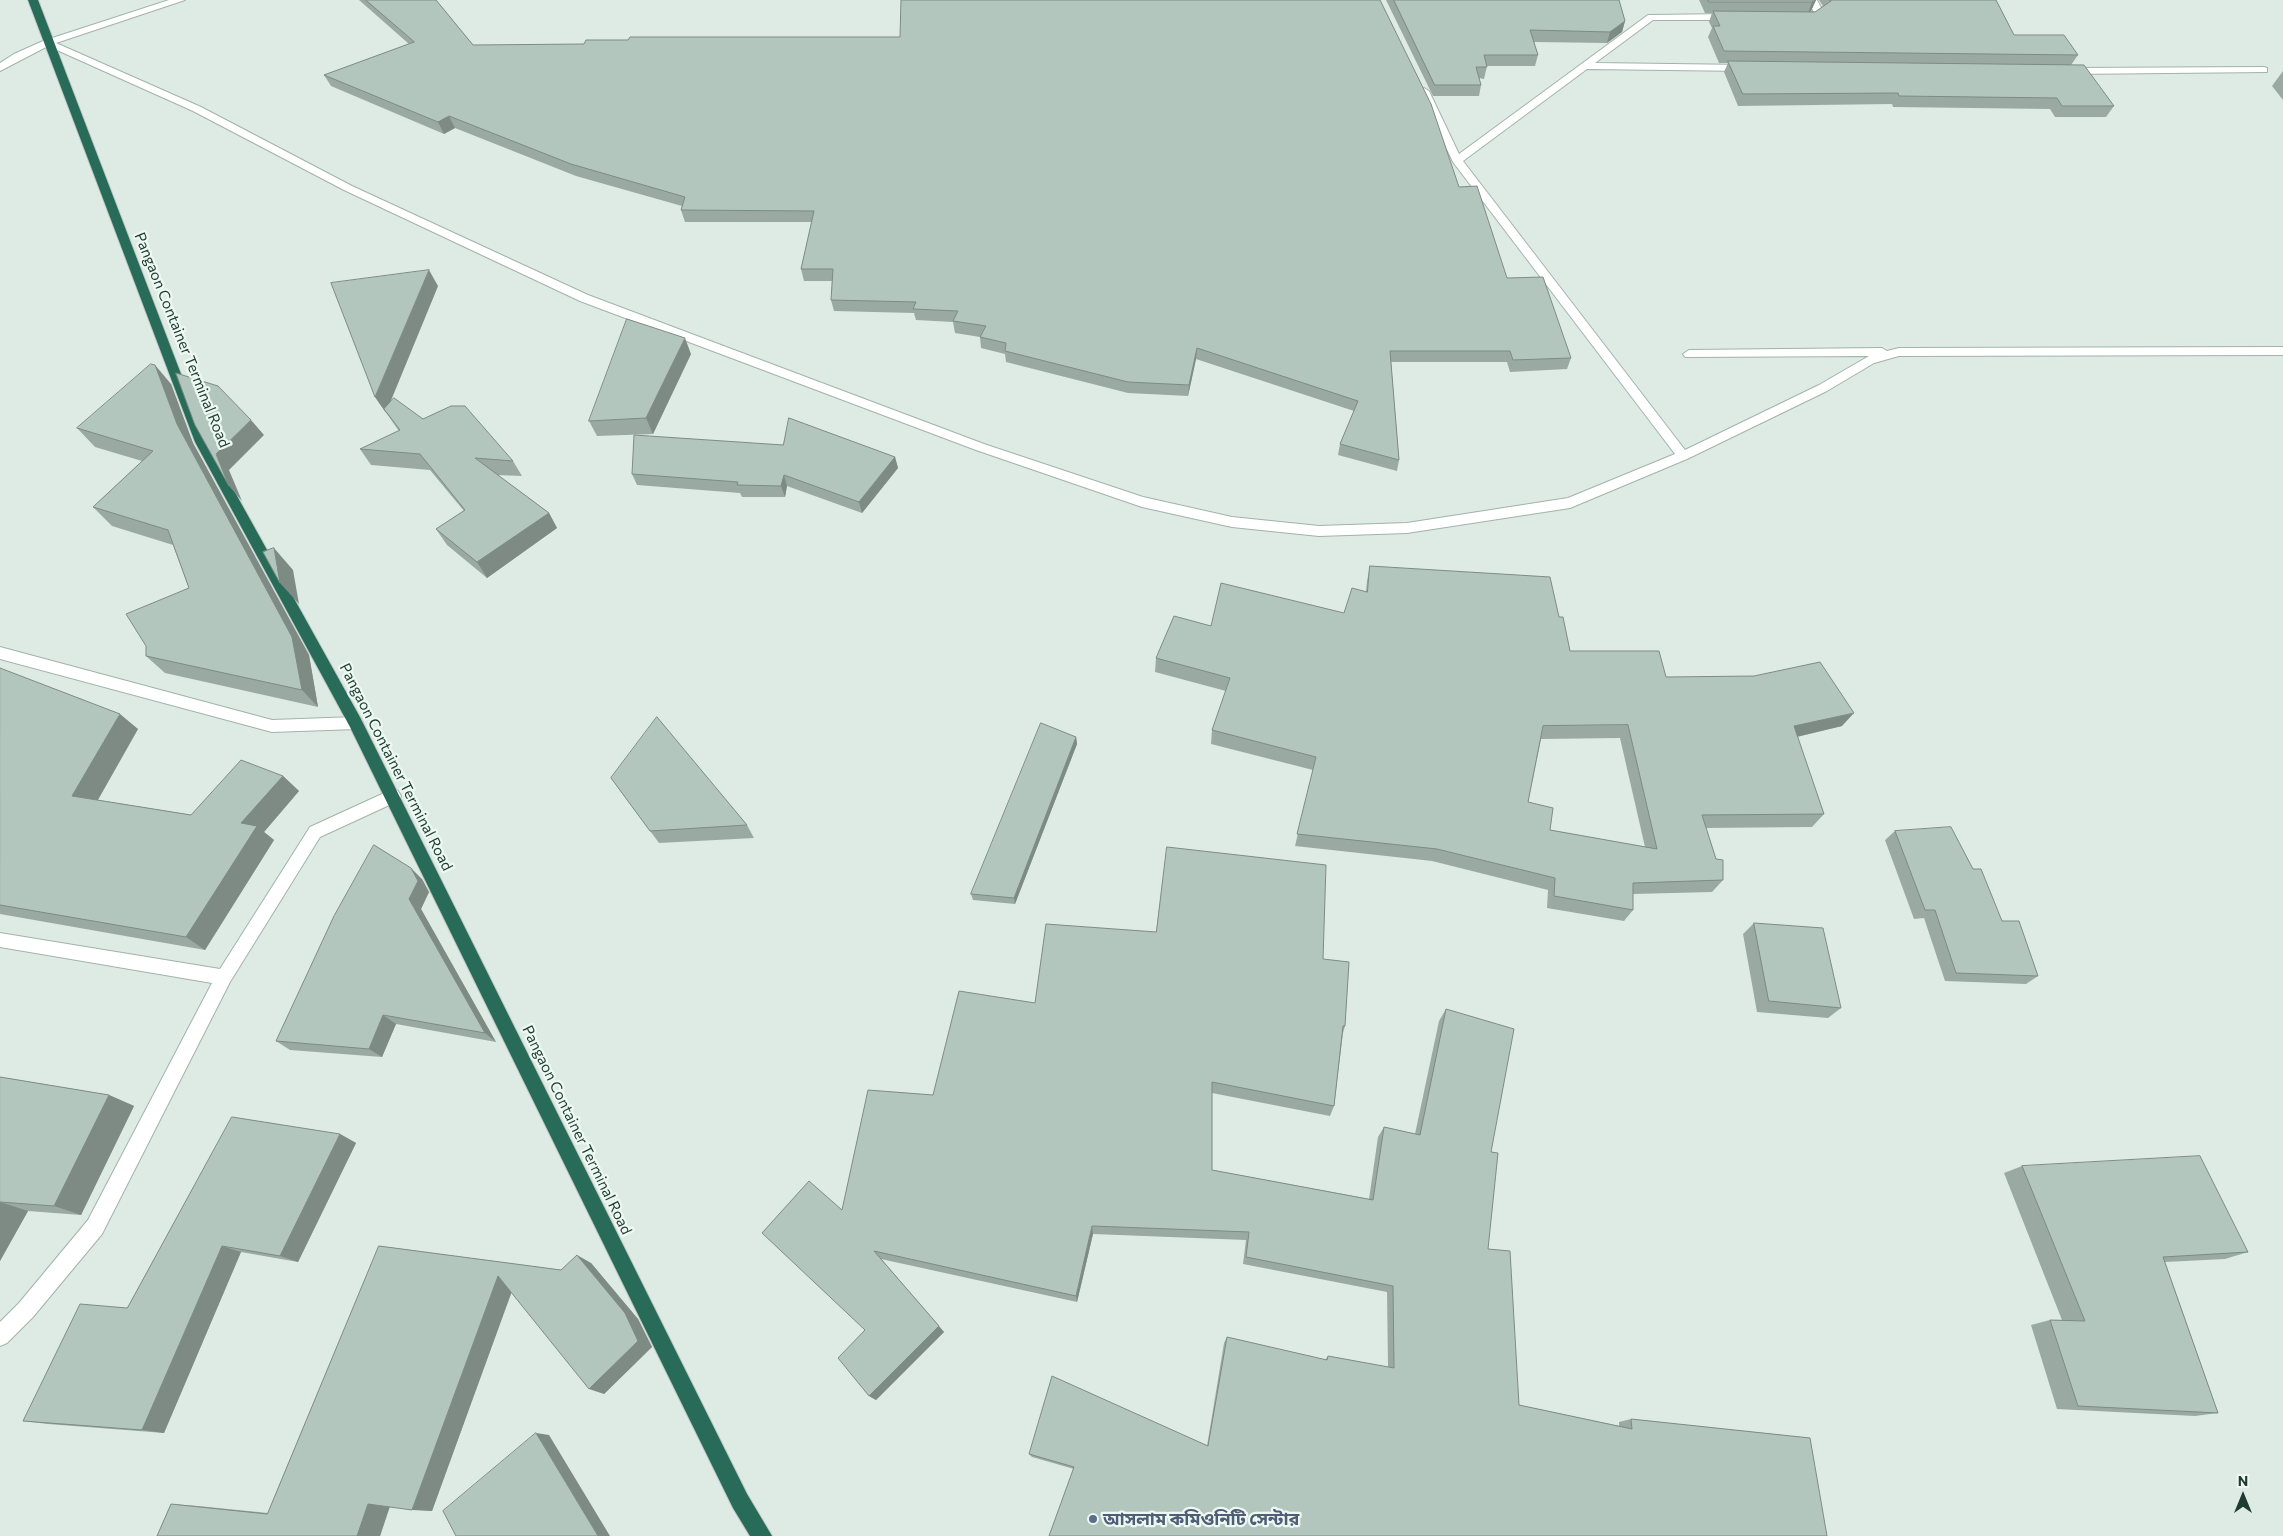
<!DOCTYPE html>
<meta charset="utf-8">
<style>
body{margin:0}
#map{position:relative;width:2283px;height:1536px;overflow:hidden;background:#deebe4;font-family:Commissioner,sans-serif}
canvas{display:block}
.north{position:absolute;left:2218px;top:1471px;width:50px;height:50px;-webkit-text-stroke:4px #eef8f2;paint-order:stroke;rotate:0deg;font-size:14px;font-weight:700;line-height:20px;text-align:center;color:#1e3c32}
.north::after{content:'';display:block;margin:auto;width:18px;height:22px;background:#1e3c32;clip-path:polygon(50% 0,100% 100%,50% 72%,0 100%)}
</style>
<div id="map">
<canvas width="2283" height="1536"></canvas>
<div class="north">N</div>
</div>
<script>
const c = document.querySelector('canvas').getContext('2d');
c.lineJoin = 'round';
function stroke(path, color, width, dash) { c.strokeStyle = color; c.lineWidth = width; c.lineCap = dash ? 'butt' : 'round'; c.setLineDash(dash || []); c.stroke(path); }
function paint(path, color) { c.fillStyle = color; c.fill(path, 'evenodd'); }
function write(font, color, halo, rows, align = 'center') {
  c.font = font + ' Commissioner,"Noto Sans Bengali",sans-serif'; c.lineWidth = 4.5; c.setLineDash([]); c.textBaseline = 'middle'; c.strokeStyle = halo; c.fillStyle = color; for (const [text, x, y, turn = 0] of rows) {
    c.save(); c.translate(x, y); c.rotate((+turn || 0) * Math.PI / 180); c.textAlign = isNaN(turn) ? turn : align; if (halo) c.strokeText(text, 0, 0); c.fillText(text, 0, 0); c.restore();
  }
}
const minor = new Path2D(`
 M169 0H185L56 43 201 107 352 186 588 295 984 444 1143 497 1232 517 1319 526 1407 523 1568 498 1675 454 1453 162 1419 91 1424 88 1429 91 1459 154 1648 15 1731 14 1736 17 1731 20H1653L1595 63 1747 65 1752 68 1747 71 1587 69 1463 161 1685 450 1819 385 1869 356 1685 357 1683 354 1689 350 1882 348 1887 351 1899 348 2283 347V355L1899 356 1874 363 1827 391 1687 459 1570 508 1407 533 1319 536 1232 527 1142 507 976 450 580 301 344 190 193 111 48 46 0 71V63L14 54 43 41Z
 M1807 0H1817L1824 13 1822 15 1801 20V16L1814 12Z
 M2264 67 2267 68V72L2070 74 2065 71 2070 68Z
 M0 647 272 720 356 717 361 719 363 723 361 727 356 729 272 732 0 659Z
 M393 789 398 791 401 796 398 801 320 837 230 982 102 1234 33 1317 7 1343 0 1346V1322L19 1303 88 1220 212 983 0 947V933L220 969 310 827Z`);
const highway = new Path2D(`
 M28 0H38L207 442 361 719 747 1494 772 1536H750L733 1508 350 727 195 442Z`);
stroke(minor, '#a1b3ab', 2);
stroke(highway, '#c0c8c6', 2);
paint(minor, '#fff');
paint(highway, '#276b58');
paint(new Path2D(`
 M359 0H436L473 45 1459 187 1507 278 1571 358 1567 369 1510 372 1507 362H1391L1399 460 1397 471 1338 455 1340 444 1354 411 1196 359 1188 396 1128 393 1006 362 1005 354 981 348 980 337 955 333 953 322 916 320 914 313 834 311 831 300 832 281H804L801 269 812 222H685L681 210 682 206 576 176 455 128 444 134 331 86 324 75 409 44Z
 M1386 0H1619L1625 21 1622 32 1607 43 1534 42 1538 55 1535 66H1487L1484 79 1479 78 1481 85 1479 96H1433Z
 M1699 0H1816L1811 11 1815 12 1823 6 1819 0H1996L2014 35 2078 55 2071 65 2114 106 2106 117H2055L2050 109 1893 107 1892 104 1738 106 1724 72 1728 63H1719L1708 37 1712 28 1709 22 1712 13H1705Z
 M2283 71V100L2272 86Z
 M438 286 390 403 423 419 513 461 522 476 497 475 549 513 557 528 487 578 447 545 436 529 464 511 430 470 371 465 360 449 399 431 375 397Z
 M691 354 653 434 597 436 589 421Z
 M171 384 193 443 309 655 318 707 165 673 146 656 189 588 173 545 112 526 93 507 142 461 95 447 77 428Z
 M895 457 898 468 862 513 787 486 785 497H742L740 493 637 485 632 474Z
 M1370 566 1559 617 1570 651 1666 677 1842 726 1797 737 1824 814 1812 827 1706 828 1723 880 1712 892 1633 894V910L1624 921 1547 908 1548 890 1432 861 1295 846 1313 770 1211 744 1212 730 1226 691 1155 672 1156 658 1211 626 1344 613 1366 592 1367 581ZM1620 738 1645 847 1550 830 1528 802 1541 739Z
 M0 668 138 729 98 800 191 815 283 776 299 791 264 832 274 840 205 950 0 914Z
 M1076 737 1077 744 1015 904 973 900 971 894Z
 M611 778 747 825 754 838 659 843Z
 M1895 831 2002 921 2038 976 2026 984 1945 981 1924 918 1914 919 1885 840Z
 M422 879 429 892 421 909 496 1042 396 1024 382 1057 290 1050 276 1041Z
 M1754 923 1841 1008 1828 1018 1757 1012 1743 934Z
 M1323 959 1345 1026 1343 1033 1334 1106 1330 1116 1212 1093V1170L1369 1199 1378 1137 1384 1127 1415 1134 1439 1021 1446 1009 1491 1152 1488 1249 1519 1405 1619 1426V1422L1631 1419 1810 1438 1074 1469 1032 1457 1029 1454 1207 1446 1224 1343 1227 1337 1325 1360 1328 1356 1388 1367 1387 1292 1243 1264 1246 1240 1093 1234 1077 1302 881 1259 944 1332 876 1400 869 1396 865 1330 842 1210 933 1095 1035 1003Z
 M0 1077 109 1095 134 1106 81 1215 28 1211 0 1261Z
 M340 1134 356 1143 298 1262 241 1252 164 1433 48 1424 23 1421 127 1308Z
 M2022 1166 2248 1252 2225 1259 2165 1262 2218 1413 2195 1416 2057 1409 2031 1325 2050 1320H2062L2004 1173Z
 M379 1246 561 1270 591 1263 638 1319 652 1347 604 1394 511 1292 432 1511 390 1507 380 1536H157L171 1504 198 1506 268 1513Z`), '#9aaaa3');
paint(new Path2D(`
 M1816 0 1811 11 1808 13 1812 2Z
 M1625 21 1622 32 1607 43 1610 32Z
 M449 116 455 128 444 134 438 122Z
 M429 270 438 286 386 412 384 409 386 413 375 397Z
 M685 338 691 354 653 434 646 418Z
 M1197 348 1196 359 1188 396 1189 385Z
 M155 365 171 384 193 443 309 655 318 707 302 690 177 424Z
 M251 420 264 435 229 470 242 501 229 486 216 454Z
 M895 457 898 468 862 513 859 502Z
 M784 475 787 486 785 497 781 486Z
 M549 513 557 528 487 578 477 562Z
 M274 548 293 570 299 604 280 583Z
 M1854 713 1842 726 1783 740 1794 726Z
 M120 714 138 729 92 810 72 796Z
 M1076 737 1077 744 1015 904 1014 898Z
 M283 776 299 791 264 832 274 840 205 950 186 937 241 823Z
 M411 868 422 879 429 892 421 909 496 1042 485 1033 409 899Z
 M383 1015 396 1024 382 1057 369 1049Z
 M109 1095 134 1106 81 1215 54 1206Z
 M340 1134 356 1143 298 1262 280 1256Z
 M0 1202 28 1211 0 1261Z
 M1092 1226 1093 1234 1077 1302 1076 1296Z
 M222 1246 241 1252 164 1433 142 1430Z
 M874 1251 944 1332 876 1400 869 1396Z
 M577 1255 591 1263 638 1319 652 1347 604 1394 589 1389Z
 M498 1276 515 1283 432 1511 412 1510Z
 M536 1433 549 1435 610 1536H598Z
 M368 1504 390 1505 380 1536H357Z`), '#7d8b84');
const building = new Path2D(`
 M366 0H436L473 45 584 44 586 40H628L630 37H900L901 0H1380L1431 104 1459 187 1477 186 1507 278 1543 277 1571 358 1513 360 1510 351H1390L1399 460 1340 444 1358 401 1197 348 1189 385 1128 382 1005 351 1006 343 980 337 986 326 953 321 958 311 913 309 916 302 831 300 833 269H801L814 211 681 210 685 197 571 164 449 116 438 122 324 75 414 42Z
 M1394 0H1619L1625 21 1610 32 1530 30 1538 55H1484L1487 67H1476L1481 85H1435Z
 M1708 0H1816L1812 2H1709Z
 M1830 0H1996L2014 35H2064L2078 55 1724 51 1713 26H1720L1713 11 1815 12 1831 1Z
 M1728 61 2084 65 2114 106H2062L2057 98 1899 96 1898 93 1743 94Z
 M429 270 375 397 331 283Z
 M627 319 685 338 646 418 589 421Z
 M151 364 155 365 177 424 292 637 302 690 146 656V646L126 614 189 588 168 530 93 507 153 451 77 428Z
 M176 373 218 386 251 420 216 454 229 486 195 425Z
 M394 398 423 419 451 406H465L513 461 475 458 549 513 477 562 436 529 465 510 420 454 360 449 400 430 384 409Z
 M789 418 895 457 859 502 784 475 781 486 737 485 738 482 632 474 634 435 783 445Z
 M274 548 280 583 263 552Z
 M1370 566 1550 577 1559 617H1563L1570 651H1659L1666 677 1754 676 1820 662 1854 713 1794 726 1824 814 1702 815 1716 859 1723 860V880L1633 883V910L1554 896 1555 878 1437 849 1297 834 1316 757 1212 730 1230 678 1156 658 1174 616 1211 626 1221 583 1344 613 1352 588 1367 592ZM1628 725 1657 849 1550 830 1553 808 1528 802 1543 726Z
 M0 668 120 714 72 796 191 815 241 760 283 776 241 823 257 826 186 937 0 905Z
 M657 717 747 825 650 831 611 778Z
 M1041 723 1076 737 1014 898 971 894Z
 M1951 827 1973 869H1981L2002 921H2019L2038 976 1956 973 1935 910H1925L1895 831Z
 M374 845 411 868 418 881 409 899 485 1033 383 1015 369 1049 276 1041 334 916Z
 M1167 847 1326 865 1323 959 1349 962 1345 1026H1343L1334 1106 1212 1082V1170L1373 1200 1384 1127 1420 1135 1446 1009 1514 1029 1491 1152 1498 1153 1488 1249 1510 1251 1519 1405 1632 1429 1631 1419 1810 1438 1827 1536H1049L1074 1467 1029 1454 1052 1376 1208 1446 1227 1337 1327 1360 1328 1356 1394 1368 1393 1286 1246 1257 1249 1232 1092 1226 1076 1296 874 1251 939 1326 869 1396 838 1358 865 1330 762 1233 809 1181 842 1210 868 1090 933 1095 959 991 1035 1003 1046 924 1156 932Z
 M1754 923 1823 928 1841 1008 1769 1001Z
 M0 1077 109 1095 54 1206 0 1202Z
 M232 1117 340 1134 280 1256 222 1246 142 1430 23 1421 80 1304 127 1308Z
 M2200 1156 2248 1252 2163 1257 2218 1413 2078 1406 2050 1320 2085 1321 2022 1166Z
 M379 1246 561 1270 577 1255 625 1313 638 1341 589 1389 498 1276 412 1510 368 1504 357 1536H157L171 1504 267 1514Z
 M536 1433 598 1536H456L443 1511Z`);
paint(building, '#b3c6bd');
stroke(building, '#7d8b84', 1);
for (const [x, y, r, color] of [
 [1093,1519,5,"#5c6f8a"]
]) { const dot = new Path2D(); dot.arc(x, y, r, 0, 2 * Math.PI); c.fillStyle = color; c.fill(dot); stroke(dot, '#eef8f2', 2); }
write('15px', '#1e3c32', '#eef8f2', [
 ["Pangaon Container Terminal Road",182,340,68],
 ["Pangaon Container Terminal Road",396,767,63],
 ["Pangaon Container Terminal Road",577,1130,64]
]);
write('bold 18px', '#4e5e75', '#eef8f2', [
 ["আসলাম কমিওনিটি সেন্টার",1103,1519]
], 'left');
</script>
